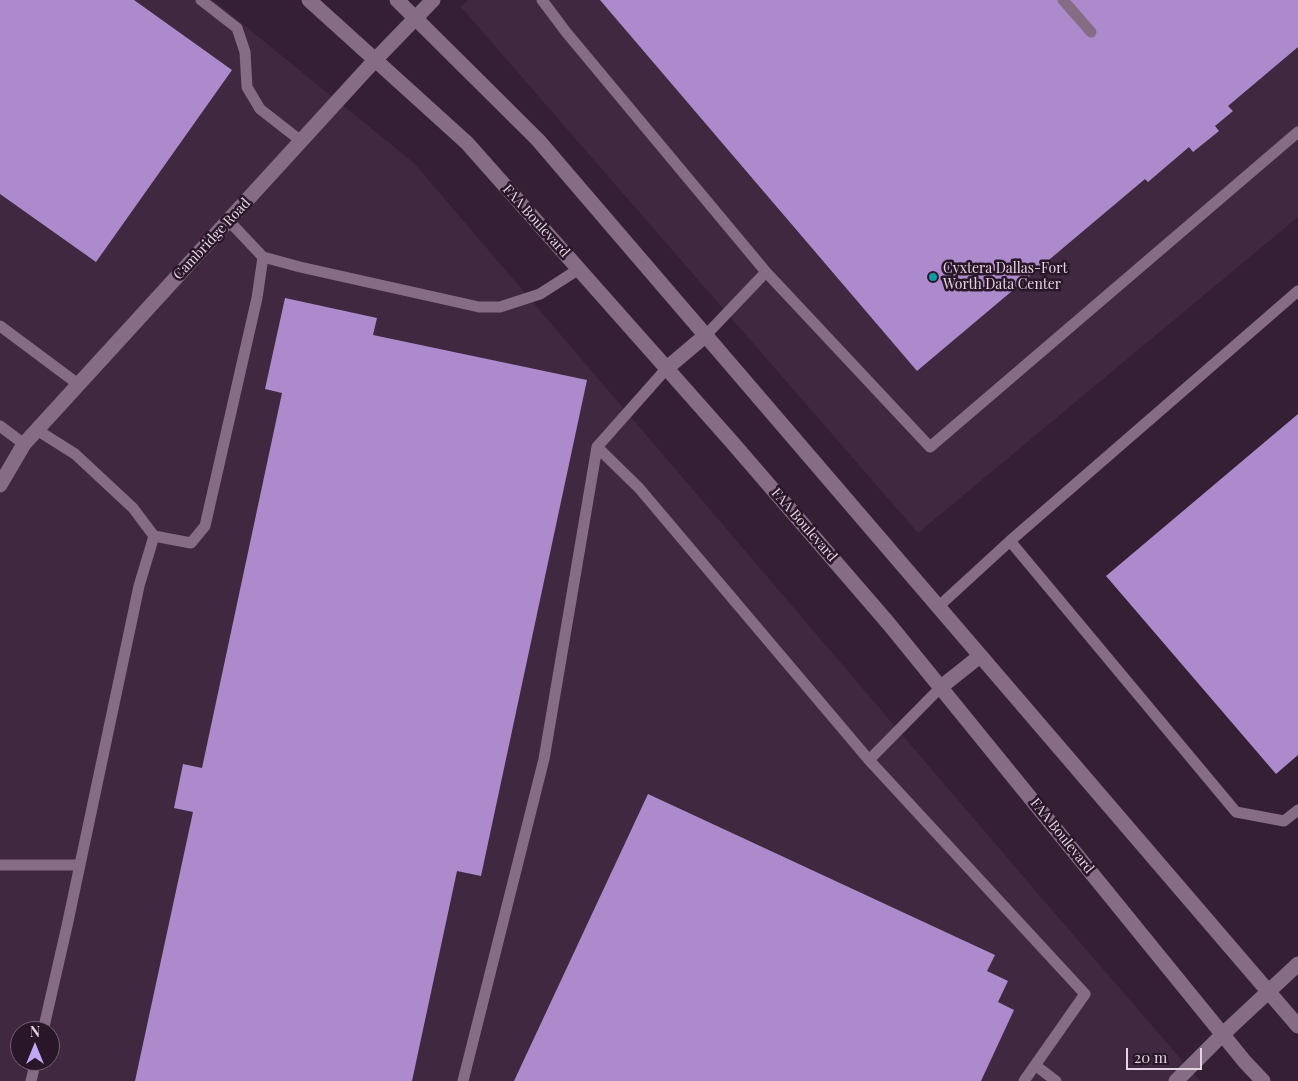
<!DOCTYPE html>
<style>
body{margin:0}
#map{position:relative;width:1298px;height:1081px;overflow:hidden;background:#341f34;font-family:"Playfair Display",serif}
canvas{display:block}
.north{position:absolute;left:10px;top:1021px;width:50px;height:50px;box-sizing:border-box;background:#2a1629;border:1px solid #746273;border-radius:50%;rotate:0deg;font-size:14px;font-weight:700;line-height:20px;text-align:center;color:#e3d5e2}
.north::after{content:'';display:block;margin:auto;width:18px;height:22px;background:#c0a8f3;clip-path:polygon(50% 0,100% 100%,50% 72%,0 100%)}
.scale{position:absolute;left:1126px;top:1048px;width:76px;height:22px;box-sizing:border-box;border:2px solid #e3d5e2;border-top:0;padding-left:6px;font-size:15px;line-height:18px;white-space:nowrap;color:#e3d5e2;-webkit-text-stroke:4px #2a1629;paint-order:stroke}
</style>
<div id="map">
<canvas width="1298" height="1081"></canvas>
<div class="north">N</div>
<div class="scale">20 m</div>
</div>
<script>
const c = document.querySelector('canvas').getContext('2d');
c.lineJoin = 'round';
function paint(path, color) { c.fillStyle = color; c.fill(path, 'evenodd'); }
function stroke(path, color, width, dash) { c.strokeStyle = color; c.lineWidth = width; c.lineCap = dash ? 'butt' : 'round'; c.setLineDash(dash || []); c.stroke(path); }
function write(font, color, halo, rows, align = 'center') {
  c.font = font + ' "Playfair Display",serif'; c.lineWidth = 5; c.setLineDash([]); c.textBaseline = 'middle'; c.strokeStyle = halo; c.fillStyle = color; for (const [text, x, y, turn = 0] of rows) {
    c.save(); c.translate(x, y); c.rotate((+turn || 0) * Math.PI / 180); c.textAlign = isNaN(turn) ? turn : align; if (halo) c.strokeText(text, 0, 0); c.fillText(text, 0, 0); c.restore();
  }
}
paint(new Path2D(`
 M0 0H213L414 163 1045 902 1200 1081H0ZM20 1031H50V1061H20Z
 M468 0H1298V217L918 533 461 7Z`), '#412841');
paint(new Path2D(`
 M0 0H134L232 70 96 262 0 194Z
 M600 0H1298V47L1228 106 1233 111 1215 126 1219 131 1193 152 1189 147 1148 182 1145 179 917 371Z
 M285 298 377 318 373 335 587 380 481 876 457 871 412 1081H135L193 812 174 808 183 764 202 768 282 393 265 389Z
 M1298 414V755L1276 774 1106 576Z
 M648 794 995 955 987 971 1008 981 998 1002 1014 1010 981 1081H514Z`), '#ad8acc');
stroke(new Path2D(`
 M201 0 237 28 245 52 247 87 260 109 301 141
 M542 0 566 32 766 272
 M1063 0 1091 32
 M263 257 300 267 479 307H500L540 294 579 269
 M0 326 78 384
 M706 335 766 272 930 447 1298 132
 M0 426 24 444
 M37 430 75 454 133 508 154 536 139 586 67 926 43 1031
 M597 447 639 488 869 760 1085 994 1024 1081
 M154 536 191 543 205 526 257 298 263 257 228 220
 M1010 541 1236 812 1284 821 1298 810
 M938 607 1010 541 1298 291
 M869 760 941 687
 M0 865H80
 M1035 1065 1056 1081
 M31 1081 36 1061
 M463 1081 544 759 597 447 667 368`), '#866d85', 11);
stroke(new Path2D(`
 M0 485 24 444 375 60 433 0
 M1176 1081 1223 1034 1298 964`), '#866d85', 15);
stroke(new Path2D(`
 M309 0 467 143 731 441 889 624 1245 1062 1263 1081
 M397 0 538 140 1298 1026
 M667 368 706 335
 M941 687 980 656`), '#866d85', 15);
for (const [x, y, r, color] of [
 [933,277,5,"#0f9aa8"]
]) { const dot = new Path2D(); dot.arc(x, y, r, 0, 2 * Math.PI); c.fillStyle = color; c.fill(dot); stroke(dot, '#2a1629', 2); }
write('14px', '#e3d5e2', '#2a1629', [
 ["FAA Boulevard",536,221,48],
 ["Cambridge Road",212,239,-47],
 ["FAA Boulevard",804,525,49],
 ["FAA Boulevard",1062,836,51]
]);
write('14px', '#e3d5e2', '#2a1629', [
 ["Cyxtera Dallas-Fort",943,269],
 ["Worth Data Center",943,285]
], 'left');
</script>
